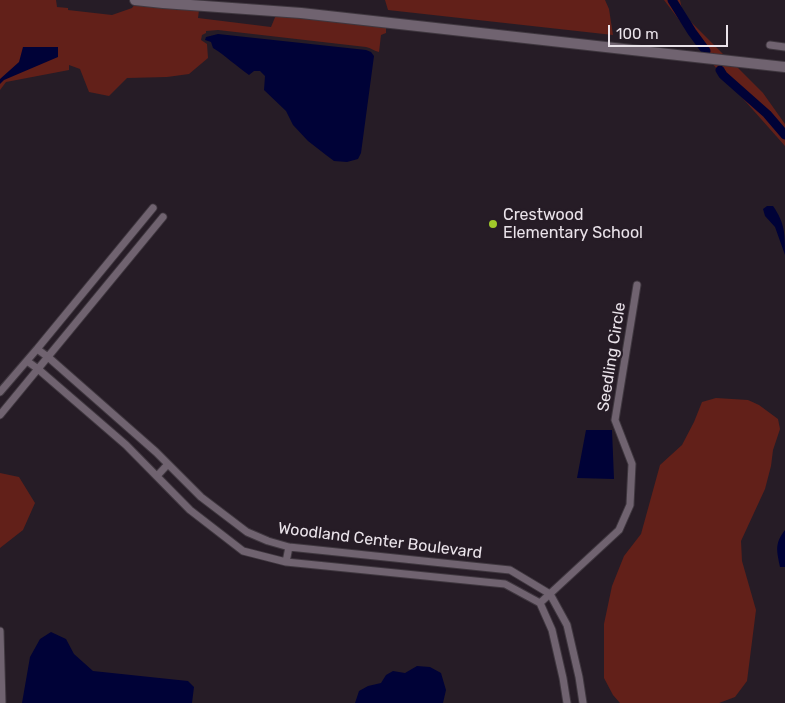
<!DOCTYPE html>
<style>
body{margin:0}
#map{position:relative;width:785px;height:703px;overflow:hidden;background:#261c26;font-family:Rubik,sans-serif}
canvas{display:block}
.scale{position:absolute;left:608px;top:25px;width:120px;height:22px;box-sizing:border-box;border:2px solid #eae3ea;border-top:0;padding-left:6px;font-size:15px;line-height:18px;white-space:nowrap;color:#eae3ea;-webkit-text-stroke:4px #261c26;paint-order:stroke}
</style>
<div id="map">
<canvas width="785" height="703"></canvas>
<div class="scale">100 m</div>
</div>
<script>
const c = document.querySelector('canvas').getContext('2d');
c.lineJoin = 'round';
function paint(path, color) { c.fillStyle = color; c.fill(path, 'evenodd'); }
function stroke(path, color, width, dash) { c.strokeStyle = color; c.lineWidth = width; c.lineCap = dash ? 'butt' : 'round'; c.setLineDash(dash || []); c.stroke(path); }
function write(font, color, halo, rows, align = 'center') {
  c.font = font + ' Rubik,sans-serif'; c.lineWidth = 4.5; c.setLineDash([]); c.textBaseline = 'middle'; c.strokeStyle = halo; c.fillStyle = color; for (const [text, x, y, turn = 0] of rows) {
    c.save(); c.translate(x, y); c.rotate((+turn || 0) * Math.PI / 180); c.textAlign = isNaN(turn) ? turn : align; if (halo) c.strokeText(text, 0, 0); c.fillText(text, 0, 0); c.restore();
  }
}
paint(new Path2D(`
 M0 0H56L57 7 68 8V10L112 15 132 8 135 4 199 10 198 18 271 27 276 15 353 23 386 28V33L381 35 379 52C374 51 371 48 366 47L218 30 206 31V33L202 35 201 40 207 44 208 58 189 74 167 77 127 78 109 96 89 92 80 69 69 65V70L6 82 0 90Z
 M385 0H605L609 9 613 35 388 10Z
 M664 0H680L683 14 725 56 705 54Z
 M712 63 735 65 763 93 785 124V146L722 75Z
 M716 398 748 400 759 405 778 419 780 429 773 450 771 466 765 489 741 541 742 561 756 610 747 681 735 697 719 703H620L613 695 604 678V624L612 586 624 556 641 534 660 465 682 445 694 422 702 402Z
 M0 473 19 477 35 503 23 530 0 548Z`), '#622019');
paint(new Path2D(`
 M218 34 366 50 371 52 374 56 361 153 358 159 347 162 334 161 326 155 308 141 293 125 286 111 264 90 265 76 260 71H254L249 75C236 66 226 56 213 48L211 42 205 40 206 37Z
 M23 47H58V57L4 80 0 84V79L19 62Z
 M767 206H773C785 223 785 234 785 255L775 227 765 216 763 209Z
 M586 430H612L614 479 577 478Z
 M785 530V567H780C777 551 774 544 785 530Z
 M51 632 66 639 74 654 93 671 188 681 194 687 192 703H22L30 657 40 639Z
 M417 666 430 667 441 673 446 690 443 703H355L359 691 368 686 381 683 386 675 393 671 405 673Z`), '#000237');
stroke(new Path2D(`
 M672 0 692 32 706 51
 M720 70 723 75 767 114 785 135`), '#000237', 9);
const street = new Path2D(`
 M770 45 785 47
 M37 349 48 357 156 452 201 497 247 532 268 541 289 547 510 570 550 594 567 625 579 677 583 703
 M27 361 38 369 126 445 190 510 243 551 286 562 505 584 540 603 552 630 563 678 567 703
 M0 392 37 349 153 208
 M0 415 163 217
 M157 476 168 464
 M286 562 289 547
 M540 603 619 530 630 505 632 464 615 420 637 285
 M0 631 2 703`);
const secondary = new Path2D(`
 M135 0 163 3 301 13 785 67`);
stroke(street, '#3f373f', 9);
stroke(secondary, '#3f373f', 12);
stroke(street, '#706370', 7);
stroke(secondary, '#706370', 10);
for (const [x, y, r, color] of [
 [493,224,5,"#a1c92a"]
]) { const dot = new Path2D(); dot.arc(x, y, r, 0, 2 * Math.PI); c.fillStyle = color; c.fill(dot); stroke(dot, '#261c26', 2); }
write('16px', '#eae3ea', '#261c26', [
 ["Crestwood",503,215],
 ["Elementary School",503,233]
], 'left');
write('16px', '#eae3ea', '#261c26', [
 ["Seedling Circle",612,357,-81],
 ["Woodland Center Boulevard",380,541,7]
]);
</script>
